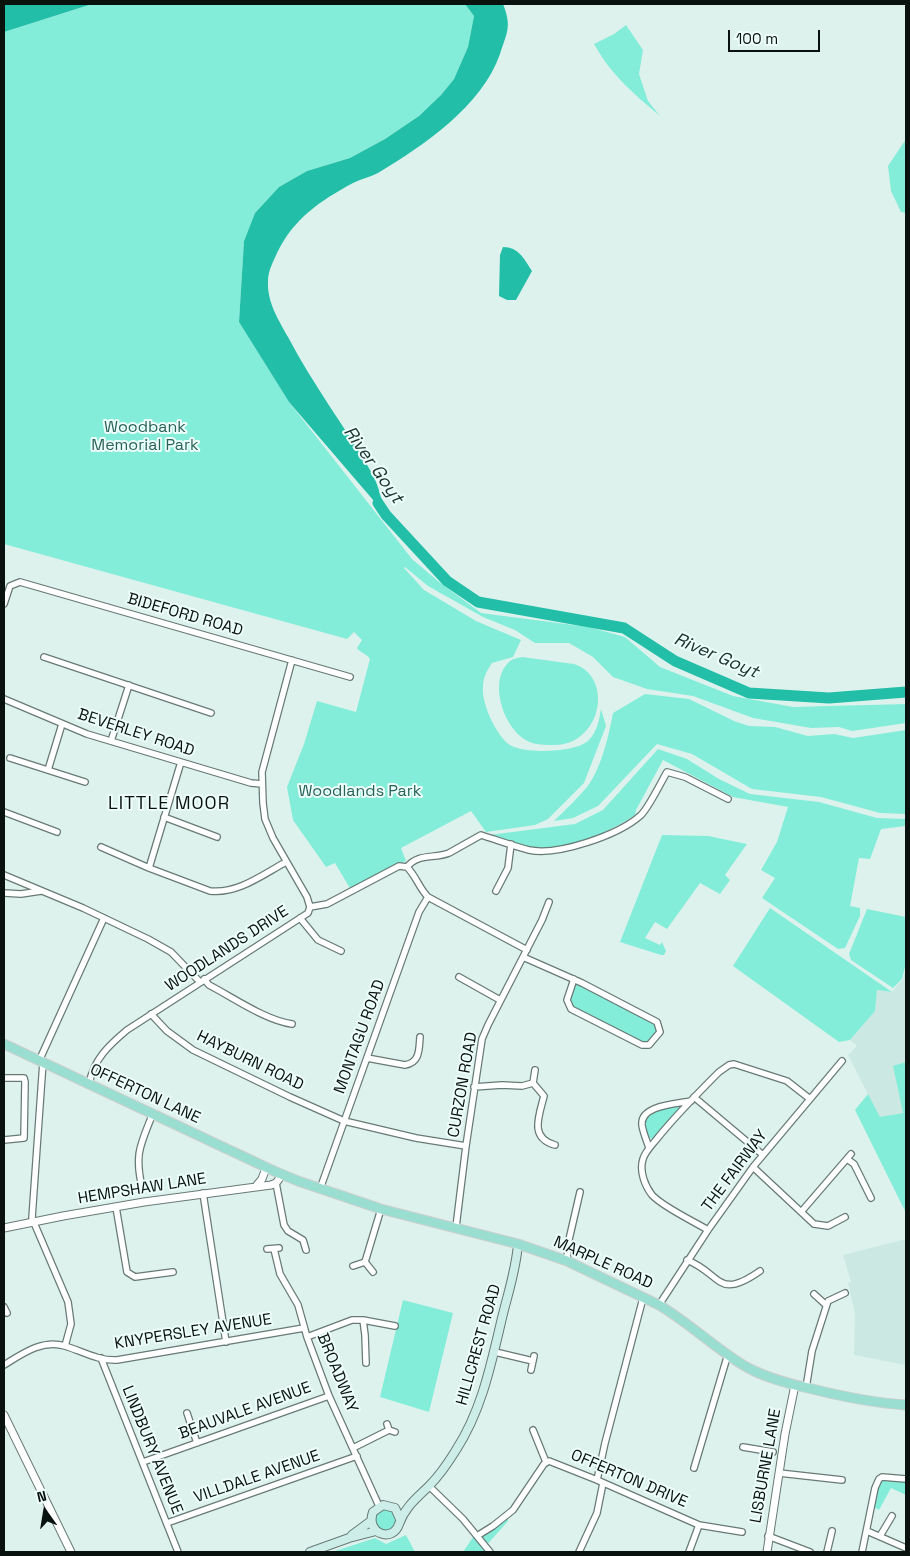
<!DOCTYPE html>
<style>
body{margin:0}
#map{position:relative;width:910px;height:1556px;overflow:hidden;background:#ddf2ed;font-family:"Space Grotesk",sans-serif}
canvas{display:block}
.frame{position:absolute;inset:0;border:5px solid #0a1210;pointer-events:none}
.north{position:absolute;left:20px;top:1486px;width:50px;height:50px;-webkit-text-stroke:4px #edfefa;paint-order:stroke;rotate:347deg;font-size:14px;font-weight:700;line-height:20px;text-align:center;color:#0a1210}
.north::after{content:'';display:block;margin:auto;width:18px;height:22px;background:#0a1210;clip-path:polygon(50% 0,100% 100%,50% 72%,0 100%)}
.scale{position:absolute;left:728px;top:30px;width:92px;height:22px;box-sizing:border-box;border:2px solid #0a1210;border-top:0;padding-left:6px;font-size:15px;line-height:18px;white-space:nowrap;color:#0a1210;-webkit-text-stroke:4px #edfefa;paint-order:stroke}
</style>
<div id="map">
<canvas width="910" height="1556"></canvas>
<div class="frame"></div>
<div class="north">N</div>
<div class="scale">100 m</div>
</div>
<script>
const c = document.querySelector('canvas').getContext('2d');
c.lineJoin = 'round';
function paint(path, color) { c.fillStyle = color; c.fill(path, 'evenodd'); }
function stroke(path, color, width, dash) { c.strokeStyle = color; c.lineWidth = width; c.lineCap = dash ? 'butt' : 'round'; c.setLineDash(dash || []); c.stroke(path); }
function write(font, color, halo, rows, align = 'center') {
  c.font = font + ' "Space Grotesk",sans-serif'; c.lineWidth = 4; c.setLineDash([]); c.textBaseline = 'middle'; c.strokeStyle = halo; c.fillStyle = color; for (const [text, x, y, turn = 0] of rows) {
    c.save(); c.translate(x, y); c.rotate((+turn || 0) * Math.PI / 180); c.textAlign = isNaN(turn) ? turn : align; if (halo) c.strokeText(text, 0, 0); c.fillText(text, 0, 0); c.restore();
  }
}
paint(new Path2D(`
 M906 969V1112L880 1118 848 1055 857 1046 850 1040 875 1011 877 990 892 992 903 979Z
 M906 1239V1365L854 1355 855 1314 848 1283 851 1282 843 1255Z`), '#cbe9e2');
paint(new Path2D(`
 M92 4H465L474 16 468 47 454 79 441 95 419 116 385 139 350 158 307 171 279 187 255 213 244 241 239 322 289 402 412 559 438 581 481 613 589 627 625 637 660 667 733 696 793 707 906 704V723L852 731 839 727 811 728 753 718 693 696 647 689 613 677 593 657 569 643H535L515 630 483 617 428 586 405 567 404 568 424 590 476 621 521 640 513 657 492 663C487 670 483 678 483 687 481 703 497 737 510 745 525 754 574 753 588 741 597 732 599 721 601 709L606 726 584 783 548 819 535 825 486 832 471 811 401 848 406 861 351 890 335 863 326 867 293 820 287 787 304 744 317 701 356 712 370 659C366 653 360 653 357 648L362 640 354 632 347 639 4 544V32Z
 M626 25 643 50 639 74 648 101 660 116C632 92 612 76 594 44L614 34Z
 M906 139V213L901 212 891 191 888 166Z
 M522 657 574 664C606 674 605 720 578 738 568 746 550 746 537 744 508 741 486 685 508 663 511 659 517 658 522 657Z
 M645 694 689 699 734 721 749 726 775 727 808 736 834 734 853 738 906 730V814L880 813 821 797 752 789 692 754 657 744 598 806 573 818 554 821C565 810 577 799 587 787 601 769 609 735 613 713Z
 M658 749 687 759 719 779 750 794 819 802 877 818 906 819V826L881 829 870 859 859 858 850 906 860 908V916L845 948 838 949 762 898 775 878 761 870 777 842 788 807 733 797 663 760 636 810 635 815C608 833 563 853 530 847 516 844 502 839 489 835L575 824 603 810Z
 M662 835 708 836 747 844 725 875 730 880 720 894 700 883 667 929 655 922 645 938 660 945 662 942 666 951 664 955H661L620 942Z
 M770 908 892 992 877 990 875 1011 850 1040 839 1042 733 966Z
 M867 909 906 917V963L902 979 893 988 851 960 849 954Z
 M574 979 657 1022 661 1030 646 1046 571 1009 567 1000Z
 M906 1062V1213L855 1110 868 1094 880 1117 903 1113 893 1066Z
 M679 1105 680 1110 654 1138 648 1139C647 1134 644 1128 644 1123 644 1109 669 1107 679 1105Z
 M403 1300 453 1313 429 1412 380 1397Z
 M879 1479H906V1495L891 1488 879 1510 872 1506Z
 M379 1506 397 1511V1529L380 1533 371 1516Z
 M508 1515V1521L485 1547 487 1550 484 1552H463L475 1534Z
 M406 1535 415 1552H332L375 1538 386 1544Z`), '#84edd9');
paint(new Path2D(`
 M4 4H92L4 32Z
 M465 4H503C512 27 507 32 500 54 482 106 423 146 378 173 370 177 361 179 353 183 320 201 294 218 277 253 273 262 268 271 268 281 267 302 278 319 288 337 313 385 346 428 373 475 379 487 382 502 386 515L289 402 239 322 244 241 255 213 279 187 307 171 350 158 385 139 419 116 441 95 454 79 468 47 474 16Z
 M503 247C519 247 524 259 532 271L516 300H507L499 296 500 255Z`), '#22bea8');
stroke(new Path2D(`
 M378 503 386 515 447 581 478 602 624 628 675 661 749 693 829 698 906 692`), '#22bea8', 11);
const minor = new Path2D(`
 M4 604 10 586 20 582 350 677
 M44 657 211 713
 M292 660 262 772 263 803 265 819 273 838 307 897 310 907
 M4 699 87 734 251 783 262 784
 M111 741 129 685
 M10 758 85 782
 M48 770 62 724
 M4 812 57 832
 M164 817 217 837
 M101 847 149 868 210 891C238 894 262 875 286 862
 M407 867C418 853 434 859 449 853L481 835C497 840 513 846 529 850 558 856 619 835 641 815 649 807 660 784 667 772L685 777 728 799
 M407 867C416 876 419 888 428 897L527 950
 M149 868 181 762
 M4 875 83 908 148 939 171 952 200 982
 M496 891 508 868 511 844
 M4 893 21 894 41 891
 M310 907 327 904 399 866 407 867
 M300 918 318 940 341 951
 M523 957 582 983 657 1022 660 1032 649 1045H642L571 1009 567 1000 574 979
 M459 977 500 1000
 M204 979 209 985C234 998 265 1020 292 1024
 M151 1014 167 1031 193 1050 290 1097 344 1121 416 1138 466 1146
 M367 1058 405 1065C420 1063 419 1049 420 1037
 M39 1061 104 918
 M43 1062 32 1218 68 1302 71 1324 65 1346
 M4 1078H24L25 1082 24 1138 4 1140
 M533 1083 535 1070
 M89 1084C94 1059 108 1046 127 1030L308 913 310 907
 M474 1087 502 1085 522 1086 533 1083 544 1096C539 1116 529 1138 555 1145
 M694 1097 763 1155
 M649 1148C647 1141 643 1133 642 1125 640 1105 677 1104 691 1101
 M847 1159 854 1164 871 1198
 M753 1167 814 1224 828 1226 845 1217
 M276 1183 284 1225 288 1231 303 1240 306 1250
 M142 1187C134 1153 141 1144 153 1113
 M320 1189 419 912 428 897
 M203 1193 226 1342
 M116 1207 127 1272 135 1277 173 1272
 M801 1212 851 1154
 M456 1227 466 1146 482 1039 488 1025 542 920 549 902
 M708 1230C693 1221 663 1207 652 1195 645 1186 639 1171 643 1159 645 1152 651 1146 656 1140 675 1116 697 1094 719 1072L729 1065 734 1064 787 1081 810 1099
 M267 1249 279 1248
 M274 1249 280 1274 298 1305 307 1337 329 1396 379 1506
 M687 1260C722 1274 717 1301 760 1271
 M567 1261 568 1244 580 1192
 M365 1262 381 1209
 M353 1266 365 1262 373 1272
 M814 1294 826 1305
 M659 1305 708 1230 753 1167 842 1061
 M4 1307 7 1313
 M363 1320 365 1335 366 1363
 M307 1337 352 1320H363L395 1326
 M495 1352 533 1361
 M101 1358 178 1552
 M4 1365C22 1354 42 1339 65 1346 82 1351 98 1361 117 1360L304 1328
 M531 1370 534 1356
 M806 1388 812 1351 828 1301 845 1293
 M187 1413 197 1443
 M387 1424 389 1430 395 1432
 M533 1430 546 1462
 M743 1447 773 1452
 M353 1448 389 1430
 M143 1462 329 1396
 M694 1468 728 1354
 M779 1473 842 1480
 M597 1480 605 1443 643 1298
 M429 1486 463 1519 490 1552
 M167 1523 357 1456
 M867 1531 906 1548
 M477 1536 493 1526 513 1510 544 1464 549 1461 597 1480 699 1525 742 1532
 M768 1536 810 1552
 M880 1536 892 1516
 M579 1552 597 1513 603 1483
 M689 1552 699 1525
 M827 1552 832 1531
 M862 1552 875 1488 879 1479 882 1477 906 1479`);
const tertiary = new Path2D(`
 M257 1185 262 1179 266 1168
 M4 1228 63 1216 144 1202 271 1185 276 1183 282 1175
 M4 1415 71 1552
 M767 1552 785 1434 795 1385`);
const secondary = new Path2D(`
 M400 1519 395 1508 383 1505 373 1512C365 1534 393 1543 399 1524 405 1507 417 1498 429 1486 440 1475 448 1463 456 1450 482 1410 491 1364 502 1318 508 1293 516 1270 518 1244
 M352 1535 371 1521
 M310 1552 349 1538 376 1531`);
const primary = new Path2D(`
 M4 1044 274 1171 298 1181 381 1209 518 1244 567 1261 659 1305C689 1323 714 1347 743 1365 763 1377 786 1383 808 1388 840 1396 873 1403 906 1405`);
stroke(minor, '#687a76', 8);
stroke(tertiary, '#687a76', 9);
stroke(secondary, '#687a76', 10);
stroke(primary, '#ced0cf', 11);
stroke(minor, '#fff', 5.5);
stroke(tertiary, '#fff', 7);
stroke(secondary, '#cdeee8', 8);
stroke(primary, '#9addd1', 9);
write('16px', '#296258', '#edfefa', [
 ["Woodbank",145,428],
 ["Memorial Park",145,446],
 ["Woodlands Park",360,792]
]);
write('16px', '#0a1210', '#edfefa', [
 ["BIDEFORD ROAD",185,615,16],
 ["BEVERLEY ROAD",136,733,18],
 ["WOODLANDS DRIVE",227,949,-33],
 ["MONTAGU ROAD",360,1037,-70],
 ["HAYBURN ROAD",250,1061,26],
 ["CURZON ROAD",463,1085,-80],
 ["OFFERTON LANE",145,1094,25],
 ["THE FAIRWAY",735,1171,-53],
 ["HEMPSHAW LANE",142,1189,-9],
 ["MARPLE ROAD",603,1263,24],
 ["KNYPERSLEY AVENUE",193,1332,-9],
 ["HILLCREST ROAD",479,1345,-74],
 ["BROADWAY",337,1373,68],
 ["BEAUVALE AVENUE",245,1411,-20],
 ["LINDBURY AVENUE",152,1450,68],
 ["LISBURNE LANE",766,1466,-80],
 ["VILLDALE AVENUE",257,1477,-19],
 ["OFFERTON DRIVE",629,1479,23]
]);
write('italic 18px', '#1b322e', '#edfefa', [
 ["River Goyt",373,465,55],
 ["River Goyt",716,656,23]
]);
c.letterSpacing = '1px';
write('18px', '#0a1210', '#edfefa', [
 ["LITTLE MOOR",169,804]
]);
c.letterSpacing = '0px';
</script>
